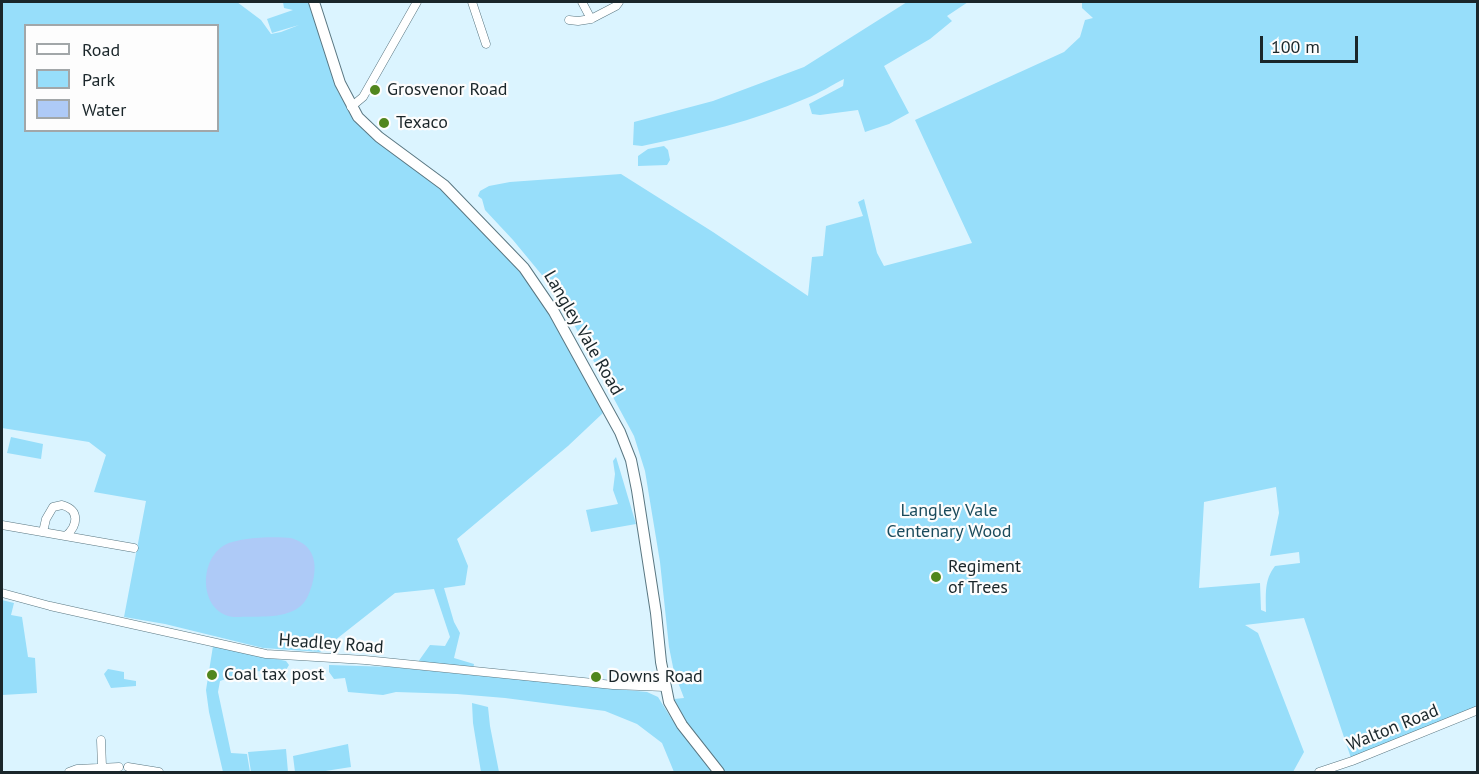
<!DOCTYPE html>
<style>
body{margin:0}
#map{position:relative;width:1479px;height:774px;overflow:hidden;background:#dbf4ff;font-family:"PT Sans",sans-serif}
canvas{display:block}
.frame{position:absolute;inset:0;border:3px solid #1a262a;pointer-events:none}
.legend{position:absolute;left:24px;top:24px;width:195px;height:108px;box-sizing:border-box;background:#fdfdfd;border:2px solid #a2a7a9;margin:0;padding:8px 10px;list-style:none;font-size:18px;color:#1a262a}
.legend li{display:flex;align-items:center;gap:12px;height:30px}
.legend b{width:30px;border:2px solid #a2a7a9}
.scale{position:absolute;left:1260px;top:36px;width:98px;height:27px;box-sizing:border-box;border:3px solid #1a262a;border-top:0;padding-left:8px;font-size:18px;line-height:21px;white-space:nowrap;color:#1a262a;-webkit-text-stroke:4px #fdfdfd;paint-order:stroke}
</style>
<div id="map">
<canvas width="1479" height="774"></canvas>
<div class="frame"></div>
<ul class="legend">
<li><b style="height:8px;background:#fff"></b>Road</li>
<li><b style="height:16px;background:#97defa"></b>Park</li>
<li><b style="height:16px;background:#aecaf7"></b>Water</li>
</ul>
<div class="scale">100 m</div>
</div>
<script>
const c = document.querySelector('canvas').getContext('2d');
c.lineJoin = 'round';
function paint(path, color) { c.fillStyle = color; c.fill(path, 'evenodd'); }
function stroke(path, color, width, dash) { c.strokeStyle = color; c.lineWidth = width; c.lineCap = dash ? 'butt' : 'round'; c.setLineDash(dash || []); c.stroke(path); }
function write(font, color, halo, rows, align = 'center') {
  c.font = font + ' "PT Sans",sans-serif'; c.lineWidth = 4.5; c.setLineDash([]); c.textBaseline = 'middle'; c.strokeStyle = halo; c.fillStyle = color; for (const [text, x, y, turn = 0] of rows) {
    c.save(); c.translate(x, y); c.rotate((+turn || 0) * Math.PI / 180); c.textAlign = isNaN(turn) ? turn : align; if (halo) c.strokeText(text, 0, 0); c.fillText(text, 0, 0); c.restore();
  }
}
paint(new Path2D(`
 M2 2H237L261 20 271 34 281 32 299 25 272 33 267 19 293 10 284 8 283 2H310L337 90 355 121 421 170 459 204 534 285 591 388 603 413 568 446 457 539 468 566 465 585 444 588 454 622 460 633 454 658 474 664 473 669 418 662 430 645 445 646 450 637 434 589 395 593 320 652 263 648 165 624 124 617 146 501 94 492 106 455 89 442 2 428ZM26 26H218V130H26Z
 M907 2H968L947 16 952 21 930 39 884 66 909 113 889 124 865 132 858 110 820 115 812 114 809 104 843 86 844 79C832 85 820 93 807 98 754 121 698 134 642 146L633 145 634 122 713 101 804 67Z
 M1082 2H1477V709L1352 761 1304 618 1245 625 1258 633 1304 752 1293 772H725L684 721 674 699 684 698 674 672 669 647 660 562 645 471 634 436 564 306 546 280 513 240 485 210 482 199 478 196 480 191 489 186 510 182 621 174 713 232 808 296 812 257 823 256 826 226 863 216 858 202 864 199 877 253 884 266 972 243 915 120 1064 52 1080 37 1085 20 1093 18 1082 8ZM1276 487 1279 513 1270 556 1299 552 1300 563 1275 566C1264 580 1266 594 1266 612L1261 610 1260 583 1199 588 1204 502Z
 M664 146 668 150 670 160 667 165 638 166V156L648 149Z
 M11 437 43 444 41 459 7 453Z
 M616 457 636 524 591 532 586 510 618 504 613 490 615 474 613 461Z
 M2 600 14 603 11 615 22 617 28 657 35 658 37 693 2 695Z
 M213 646 286 661 289 665 286 670 238 672 237 675 220 681 218 692 231 753 247 754 250 772H223L209 712 206 690Z
 M329 665 392 667 647 692 658 697 671 718 715 772H674L662 743 637 724 605 711 505 698 457 694 396 692 383 695 348 692 345 678 334 679 329 672Z
 M108 669 124 672V679L136 681V686L111 688 104 674Z
 M472 703 488 707 490 726 499 772H481L473 723Z
 M348 744 351 767 319 772H295L293 756Z
 M286 749 288 772H251L248 752Z`), '#97defa');
paint(new Path2D(`
 M291 538C315 545 318 564 312 585 309 594 306 603 298 608 282 619 257 616 239 617 201 619 196 564 223 546 236 537 275 536 291 538Z`), '#aecaf7');
const street = new Path2D(`
 M472 2 486 44
 M582 2 591 19 616 6 619 2
 M569 20 578 21 591 19
 M351 107 363 97 417 2
 M2 525 134 548
 M43 532 46 519 53 507 62 505C80 510 78 525 66 536
 M2 593 50 606 266 654 365 660 613 685 665 687
 M101 740 102 767
 M128 767 159 772
 M69 772 77 769 119 767
 M1319 772 1352 761 1478 710`);
const secondary = new Path2D(`
 M314 2 340 83 358 117 379 137 444 185 524 268 554 312 620 432 631 460 637 490 656 613 661 662 669 702 682 725 719 772`);
stroke(street, '#5a7782', 9);
stroke(secondary, '#5a7782', 12);
stroke(street, '#fff', 8);
stroke(secondary, '#fff', 10);
for (const [x, y, r, color] of [
 [375,90,6,"#51861d"],
 [384,123,6,"#51861d"],
 [936,577,6,"#51861d"],
 [212,675,6,"#51861d"],
 [596,677,6,"#51861d"]
]) { const dot = new Path2D(); dot.arc(x, y, r, 0, 2 * Math.PI); c.fillStyle = color; c.fill(dot); stroke(dot, '#fdfdfd', 2); }
write('18px', '#1a262a', '#fdfdfd', [
 ["Grosvenor Road",387,90],
 ["Texaco",396,123],
 ["Regiment",948,567],
 ["of Trees",948,588],
 ["Coal tax post",224,675],
 ["Downs Road",608,677]
], 'left');
write('18px', '#1a262a', '#fdfdfd', [
 ["Langley Vale Road",583,333,60],
 ["Headley Road",331,644,4],
 ["Walton Road",1393,728,-22]
]);
write('18px', '#1a4b5c', '#fdfdfd', [
 ["Langley Vale",949,511],
 ["Centenary Wood",949,532]
]);
</script>
